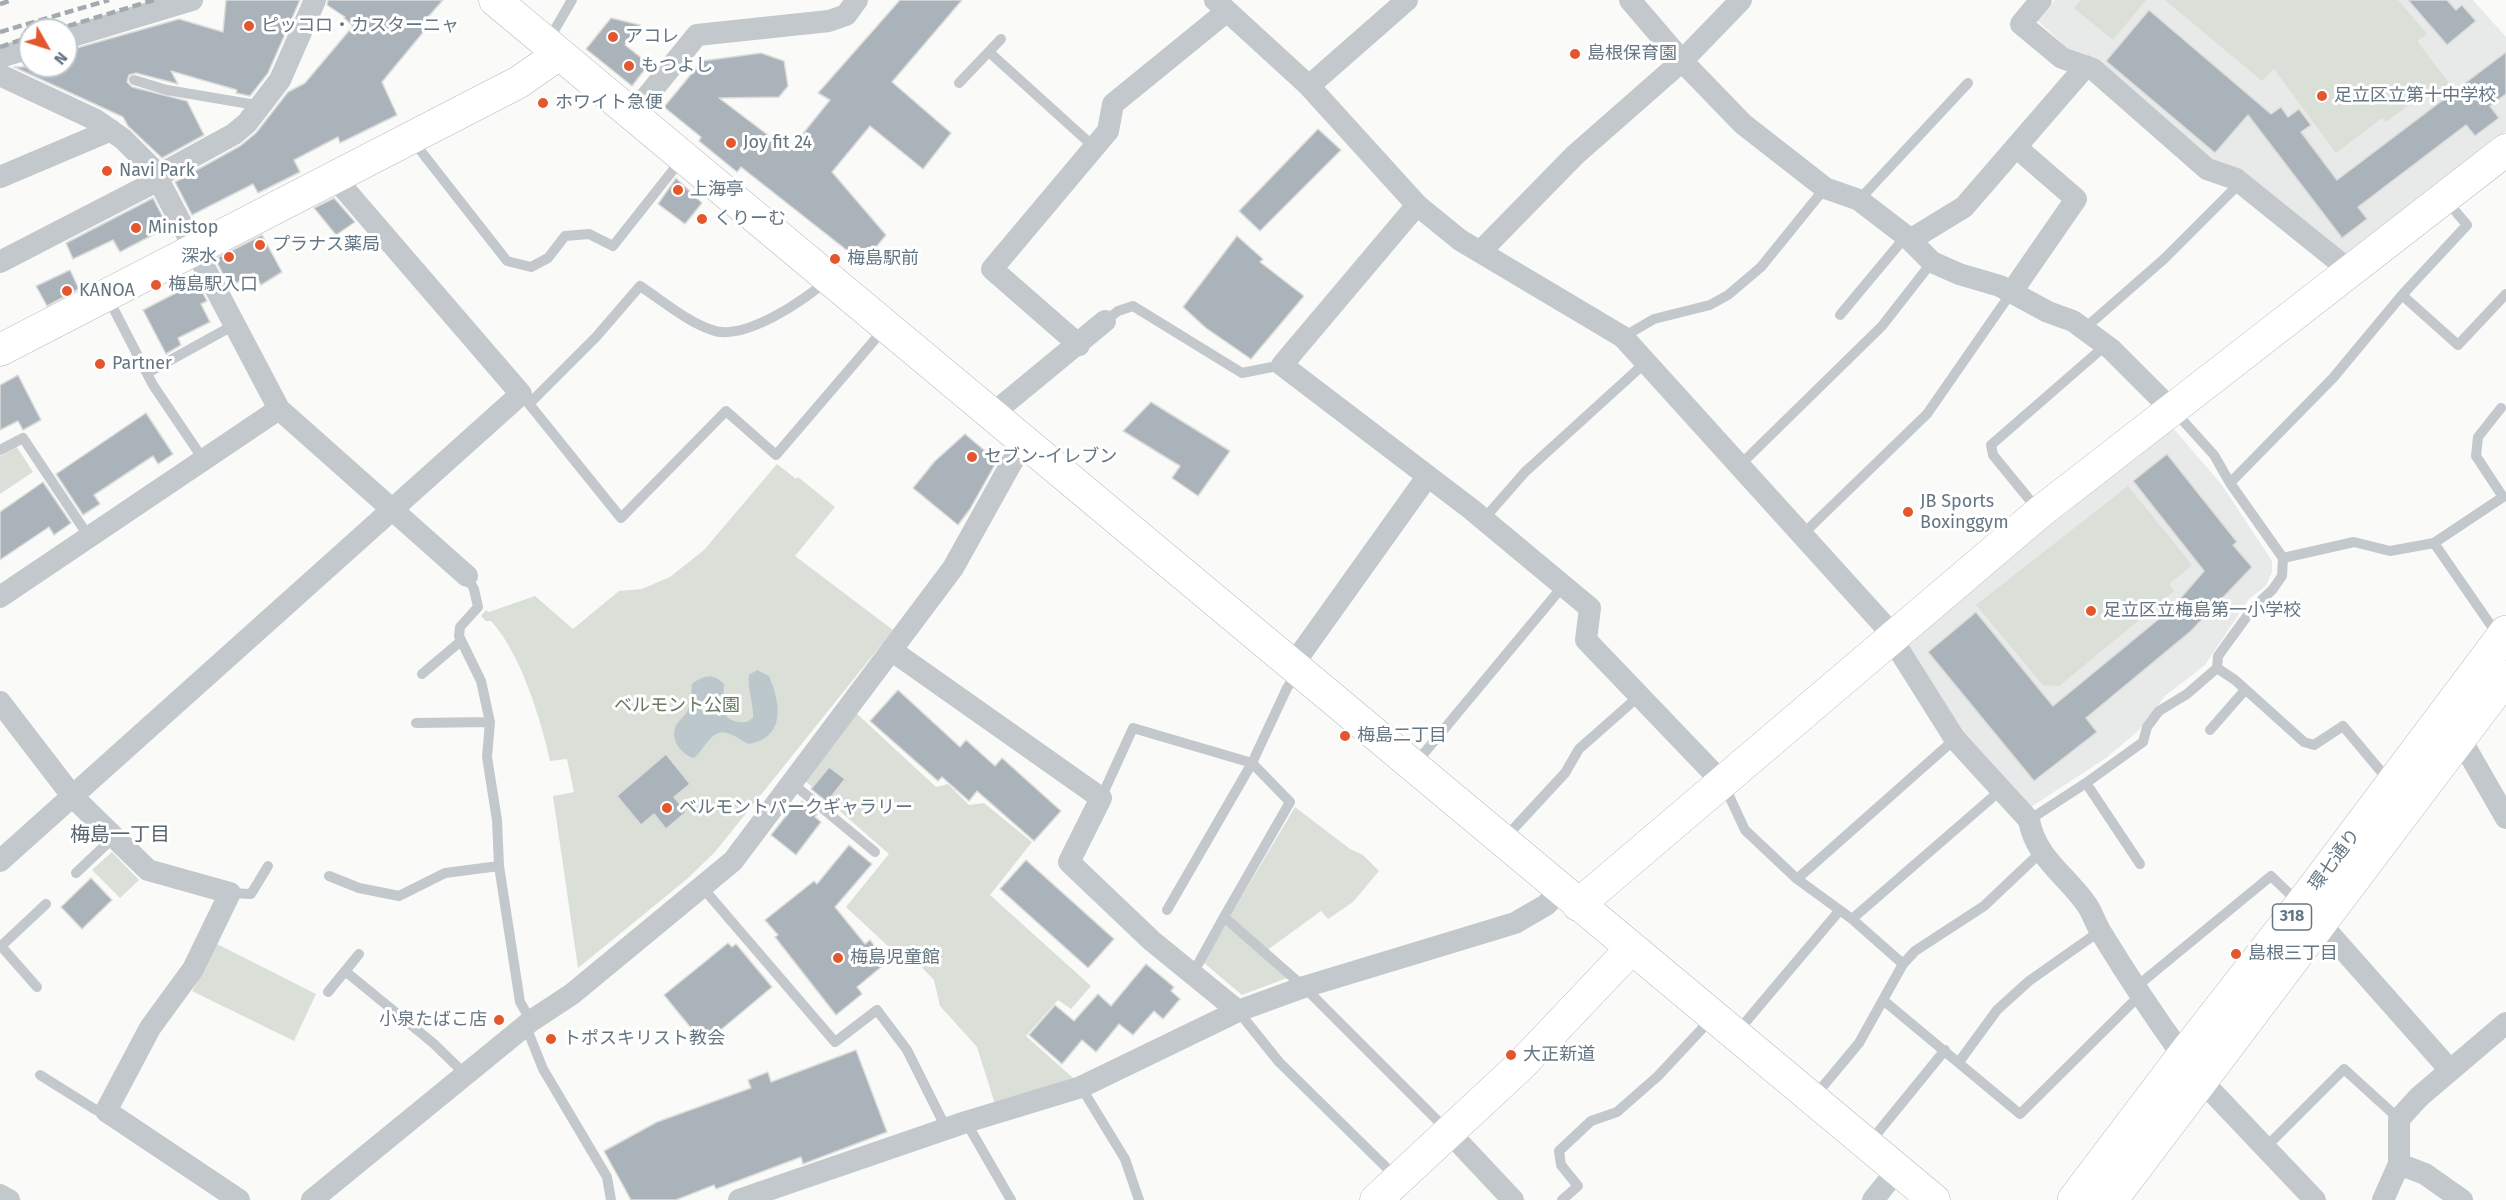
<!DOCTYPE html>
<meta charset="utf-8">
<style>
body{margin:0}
#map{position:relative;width:2506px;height:1200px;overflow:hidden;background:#fafaf8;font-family:"Fira Sans",sans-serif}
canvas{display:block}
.north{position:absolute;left:18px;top:18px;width:60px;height:60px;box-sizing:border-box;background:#fff;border:2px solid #c1c8cd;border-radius:50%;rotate:129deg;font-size:16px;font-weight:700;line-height:24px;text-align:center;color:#657683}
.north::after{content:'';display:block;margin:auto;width:21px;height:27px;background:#e4572e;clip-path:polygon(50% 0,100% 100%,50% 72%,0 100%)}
</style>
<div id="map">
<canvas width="2506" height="1200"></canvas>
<div class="north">N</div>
</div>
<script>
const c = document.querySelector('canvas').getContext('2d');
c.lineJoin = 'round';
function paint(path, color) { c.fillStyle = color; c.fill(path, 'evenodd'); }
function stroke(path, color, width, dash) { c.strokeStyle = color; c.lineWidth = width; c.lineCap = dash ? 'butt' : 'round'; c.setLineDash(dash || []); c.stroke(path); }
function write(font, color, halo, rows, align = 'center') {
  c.font = font + ' "Fira Sans","Noto Sans JP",sans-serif'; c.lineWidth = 6; c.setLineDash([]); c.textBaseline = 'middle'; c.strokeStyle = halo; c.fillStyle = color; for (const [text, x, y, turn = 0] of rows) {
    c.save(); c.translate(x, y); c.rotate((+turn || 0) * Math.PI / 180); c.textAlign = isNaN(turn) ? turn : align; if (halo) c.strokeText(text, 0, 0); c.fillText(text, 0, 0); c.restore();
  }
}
paint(new Path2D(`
 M2055 0H2473L2506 37V132L2346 255 2211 161 2067 48 2038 21Z
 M2173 428 2222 485 2272 561V572L2266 586 2249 599 2205 665 2165 696 2138 731 2106 758 2031 807 1953 727 1906 652 1908 637Z`), '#e8e9e9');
paint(new Path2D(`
 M2081 0H2146L2113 40 2074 8Z
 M2165 0H2398L2427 34 2417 41 2449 83 2435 94 2431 88 2386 122 2382 118 2336 153 2274 69 2262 81Z
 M17 447 33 472 0 494V456Z
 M777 464 796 479 798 477 835 507 795 556 893 630 715 852 687 879 578 968 553 796 574 792 567 759 550 761C541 719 520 652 491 621H486L481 616 486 610 489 612 535 596 573 629 619 591 642 589 670 577 704 550Z
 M2128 486 2192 565 2169 584 2174 591 2059 686 2043 685 1976 605Z
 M855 712 936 787 948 784 969 805 984 803 1032 842 990 895 1091 986 1071 1009 1058 1000 1026 1036 1073 1078 995 1104 977 1047 940 1006 934 980 906 951 890 948 846 907 889 854 803 779Z
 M1295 807 1350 849 1363 855 1379 871 1353 902 1328 919 1321 911 1262 954 1287 978 1242 995 1203 962Z
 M112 852 139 880 120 898 92 870Z
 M217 944 316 994 294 1041 192 991Z`), '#dadfd7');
paint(new Path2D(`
 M757 670 769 676C780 702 787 737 749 744 742 741 735 735 727 733 712 728 704 750 694 758 682 755 671 741 675 728 677 721 686 716 689 708 692 702 691 692 692 684 704 675 713 673 724 684 724 704 717 724 747 722L753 718C754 703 747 690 749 675Z`), '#bbc7cb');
const building = new Path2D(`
 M226 0H300L268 73 250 96 236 93 237 90 171 71 178 84 136 73 129 75 127 82 132 87 187 101 204 135 162 158 128 126 123 117 14 67 66 66V51L179 19 223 32Z
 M328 0H443L421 25 425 30 382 82 397 115 340 143 338 137 294 160 300 172 258 193 253 184 192 215 175 182 240 146 256 133 288 92 305 83 353 26 344 18 345 17 327 5Z
 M900 0H962L892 82 951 133 923 169 870 126 832 172 886 235 863 263 741 167 737 172 699 141 701 137 664 107 702 61 761 53 784 61 788 86 779 97 719 98 789 151 830 100 818 93Z
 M2408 0H2447L2456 10 2462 5 2476 21 2447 45Z
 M2149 10 2271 114 2281 107 2288 117 2299 109 2311 125 2301 132 2337 180 2506 52V94L2490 106 2499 118 2475 136 2466 125 2358 207 2367 219 2342 238 2248 115 2215 153 2106 61Z
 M611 18 640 25 625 45 649 64 632 86 586 49Z
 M1318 129 1341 150 1260 231 1239 211Z
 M676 178 702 203 685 224 658 204Z
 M153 198 168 227 120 252 113 240 73 259 66 243Z
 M334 198 355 222 336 235 314 208Z
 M262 235 282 272 261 285 254 273 230 287 215 259Z
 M1237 236 1263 259 1260 262 1304 296 1251 359 1206 328 1183 307Z
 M70 270 79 289 47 306 36 286Z
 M197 282 207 301 201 304 210 322 178 338 181 345 166 354 143 310Z
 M18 375 41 420 23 430 18 421 0 430V385Z
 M1151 402 1230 451 1198 496 1172 478 1180 466 1123 431Z
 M146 413 173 454 158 464 153 456 94 495 100 504 83 515 56 474Z
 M965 434 997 461 970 509 958 525 913 488 935 461Z
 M2167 454 2237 542 2233 545 2252 567 2191 631 2086 718 2097 732 2034 781 1928 652 1976 612 2053 706 2172 608 2204 571 2133 481Z
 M43 482 71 523 54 535 49 527 0 560V512Z
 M898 690 960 747 966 740 995 766 1002 758 1061 811 1034 841 977 791 969 801 942 777 938 781 870 721Z
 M666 754 690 784 674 797 686 812 666 829 654 814 641 825 617 796Z
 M829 767 845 779 827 802 811 789Z
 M802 801 817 814 815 817 821 822 796 855 771 835 797 802 800 804Z
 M849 845 872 864 835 907 865 944 870 940 887 962 857 987 862 994 836 1015 775 937 778 935 765 920 814 881 817 884Z
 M1026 860 1114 939 1088 968 1000 889Z
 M91 878 112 900 82 929 61 907Z
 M728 943 732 947 736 944 772 987 704 1044 664 995Z
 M1146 964 1174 987 1171 991 1180 999 1163 1019 1154 1011 1133 1035 1119 1024 1096 1052 1082 1040 1062 1064 1029 1035 1055 1005 1074 1021 1098 994 1111 1006Z
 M856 1050 887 1132 803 1164 801 1157 716 1189 714 1185 676 1200H631L604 1151 657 1122 751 1088 748 1080 768 1072 771 1082Z`);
paint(building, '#aab3b9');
stroke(building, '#dcdcda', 1.5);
const secondary = new Path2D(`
 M495 0 1934 1200
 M0 350 519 82 559 54
 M1578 905 2040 512 2506 150
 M1376 1200 1521 1065 1631 949`);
const primary = new Path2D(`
 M2074 1200 2183 1056 2301 905 2506 632
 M2111 1200 2506 677`);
stroke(secondary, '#b3babf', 33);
stroke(primary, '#b5babe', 34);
stroke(new Path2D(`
 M548 41 572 0
 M989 52 1094 147
 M134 80 167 90 262 106
 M959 83 1001 39
 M420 150 507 261 531 267 548 258 565 236 589 234 613 246 681 160
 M1859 200 1968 83
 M2402 295 2458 345 2506 294
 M108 298 153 385 203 459
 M1840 315 1906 236
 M1105 321 1118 311 1133 306 1242 373 1282 365
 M2084 329 2164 259 2241 182
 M1623 337 1654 319 1710 305 1728 295 1761 267 1825 188
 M147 373 234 325
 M521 394 621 518 726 411 776 455 884 329
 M529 404 596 337 640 286C663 301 686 321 712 330 743 342 806 300 828 279
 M0 450 23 438 89 537
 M1739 466 1882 326 1932 262
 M2230 483 2333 378 2402 295 2467 225 2446 200
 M2038 510 1993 455 1991 445 2106 345
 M1483 520 1525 472 1646 362
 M1802 535 1927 414 2011 293
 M2434 543 2499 637
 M2283 558 2354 542 2390 551 2434 543 2503 497 2476 456 2478 437 2501 408
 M467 576 474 589 478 607 460 627 459 636 481 681 490 722 487 757 497 820 499 866 520 1002 531 1021 529 1034 543 1069 607 1177 611 1200
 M2217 668 2235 680 2304 742 2314 745 2343 726 2389 781
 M422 674 461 641
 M416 723 490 722
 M2210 730 2245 690
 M1415 764 1563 586
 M792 783 875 852
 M2086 783 2140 864
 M1724 785 1745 830 1797 879 1852 919 1903 964
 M1101 798 1133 728 1252 763 1290 802 1224 917 1304 987 1447 1130
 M2029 820 2086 783 2143 742 2147 727 2159 711 2187 694 2217 668 2218 656 2253 608 2273 589 2282 576 2283 558 2230 483 2214 455 2175 412
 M1504 839 1565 773 1579 749 1639 696
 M76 873 114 837
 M329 876 359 888 399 896 445 873 499 866
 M1797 879 1955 739
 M702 887 835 1042 877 1010 907 1050 946 1128
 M230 893 251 894 268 866
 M1167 910 1252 763 1287 688 1298 672
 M1852 919 2002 789
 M0 945 37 987
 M0 947 46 904
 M345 971 433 1043 466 1075
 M1192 975 1224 917
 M2136 987 2271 876 2298 902
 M328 992 359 954
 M1883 1000 2020 1114 2140 995
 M1238 1011 1279 1062 1396 1177
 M1738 1031 1840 910
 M1959 1062 1997 1010 2029 981 2100 931
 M40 1075 96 1110 106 1111
 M1081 1087 1125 1159 1139 1200
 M1814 1097 1859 1043 1903 964 1915 951 1984 906 2041 852
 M966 1122 1011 1200
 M1879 1131 1945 1050
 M2266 1147 2344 1069 2399 1119
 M1562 1200 1578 1186 1561 1165 1559 1151 1591 1121 1617 1112 1658 1076 1713 1017`), '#c3c8cc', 10);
stroke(new Path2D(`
 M1215 0 1309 86 1417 205 1460 240 1623 337 1882 623 1955 739 2029 820C2035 857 2067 876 2087 905 2093 914 2096 925 2102 934 2127 975 2154 1016 2183 1056
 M1630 0 1682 61 1743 124 1825 188 1859 200 1906 236 1932 262 1959 274 2000 286 2048 312 2073 321 2111 349 2172 410
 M2041 0 2021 24 2062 58 2093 69 2207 169 2236 179 2349 270
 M66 38 192 0
 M0 57 30 48
 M0 75 96 120 123 139 152 168 279 409 467 576
 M1309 86 1407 0
 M632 115 697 35 829 21 846 15 857 0
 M0 177 111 130
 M1417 205 1282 365 1471 509 1590 608 1586 640 1722 782
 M1910 240 1964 207 2086 66
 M1480 252 1575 155 1682 61 1741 0
 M0 262 147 186 170 169 234 134 247 123 280 80 315 0
 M2011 293 2076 199 2016 147
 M1079 345 992 269 1108 131 1113 104 1226 12
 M991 415 1105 321
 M0 597 279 409
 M891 650 1101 798 1069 862 1152 941 1238 1011
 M1292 666 1427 477
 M0 702 73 797 148 870 230 893 193 969 150 1028 106 1111 239 1200
 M2460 738 2506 818
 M0 861 521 394 334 177
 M2319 922 2450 1070
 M2201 1080 2315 1200
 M1450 1133 1513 1200
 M2399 1164 2425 1174 2462 1200
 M0 1195 9 1200
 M312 1200 531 1021 572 994 733 861 953 568 1012 462 1025 443
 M739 1200 966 1122 1081 1087 1238 1011 1304 987 1515 923 1546 905 1561 890
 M1873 1200 1897 1170
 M2383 1200 2399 1164V1119L2419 1097 2506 1023`), '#c3c8cc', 22);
stroke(secondary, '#fff', 32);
stroke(primary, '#fff', 33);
stroke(new Path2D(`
 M0 4 12 0
 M55 30 154 0
 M0 32 109 0
 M0 47 30 37`), '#a2aab0', 4.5, [9, 4.5]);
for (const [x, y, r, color] of [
 [249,26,6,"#e4572e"],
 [613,37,6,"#e4572e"],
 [1575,54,6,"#e4572e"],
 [629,66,6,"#e4572e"],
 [2322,96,6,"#e4572e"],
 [543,103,6,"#e4572e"],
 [731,143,6,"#e4572e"],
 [107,171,6,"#e4572e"],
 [678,190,6,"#e4572e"],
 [702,219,6,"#e4572e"],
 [136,228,6,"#e4572e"],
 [260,245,6,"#e4572e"],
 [229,257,6,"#e4572e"],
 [835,259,6,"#e4572e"],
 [156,285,6,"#e4572e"],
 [67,291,6,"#e4572e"],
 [100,364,6,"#e4572e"],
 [972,457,6,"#e4572e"],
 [1908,512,6,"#e4572e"],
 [2091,611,6,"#e4572e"],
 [1345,736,6,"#e4572e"],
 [667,808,6,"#e4572e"],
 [2236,954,6,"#e4572e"],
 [838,958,6,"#e4572e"],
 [499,1020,6,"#e4572e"],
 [551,1039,6,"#e4572e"],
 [1511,1055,6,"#e4572e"]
]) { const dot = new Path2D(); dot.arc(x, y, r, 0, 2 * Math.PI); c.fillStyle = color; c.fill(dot); stroke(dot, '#fff', 2); }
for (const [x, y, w] of [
 [2292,917,39]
]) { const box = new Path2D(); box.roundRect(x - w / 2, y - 13, w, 26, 4.5); c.fillStyle = '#fff'; c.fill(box); stroke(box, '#657683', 1.5); }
write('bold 16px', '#657683', null, [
 ["318",2292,917]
]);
write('18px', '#657683', '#fff', [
 ["ピッコロ・カスターニャ",261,26],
 ["アコレ",625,37],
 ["島根保育園",1587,54],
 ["もつよし",641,66],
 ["足立区立第十中学校",2334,96],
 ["ホワイト急便",555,103],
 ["Joy fit 24",743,143],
 ["Navi Park",119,171],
 ["上海亭",690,190],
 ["くりーむ",714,219],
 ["Ministop",148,228],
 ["プラナス薬局",272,245],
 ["深水",217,257,"right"],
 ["梅島駅前",847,259],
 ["梅島駅入口",168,285],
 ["KANOA",79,291],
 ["Partner",112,364],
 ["セブン-イレブン",984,457],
 ["JB Sports",1920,502],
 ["Boxinggym",1920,523],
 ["足立区立梅島第一小学校",2103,611],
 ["梅島二丁目",1357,736],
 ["ベルモントパークギャラリー",679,808],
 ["島根三丁目",2248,954],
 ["梅島児童館",850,958],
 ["小泉たばこ店",487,1020,"right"],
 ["トポスキリスト教会",563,1039],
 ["大正新道",1523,1055]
], 'left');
write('18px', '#687a64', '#fff', [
 ["ベルモント公園",677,706]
]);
write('18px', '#657683', '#fff', [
 ["環七通り",2335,860,-53]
]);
write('20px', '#57646e', '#fff', [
 ["梅島一丁目",120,835]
]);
</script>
